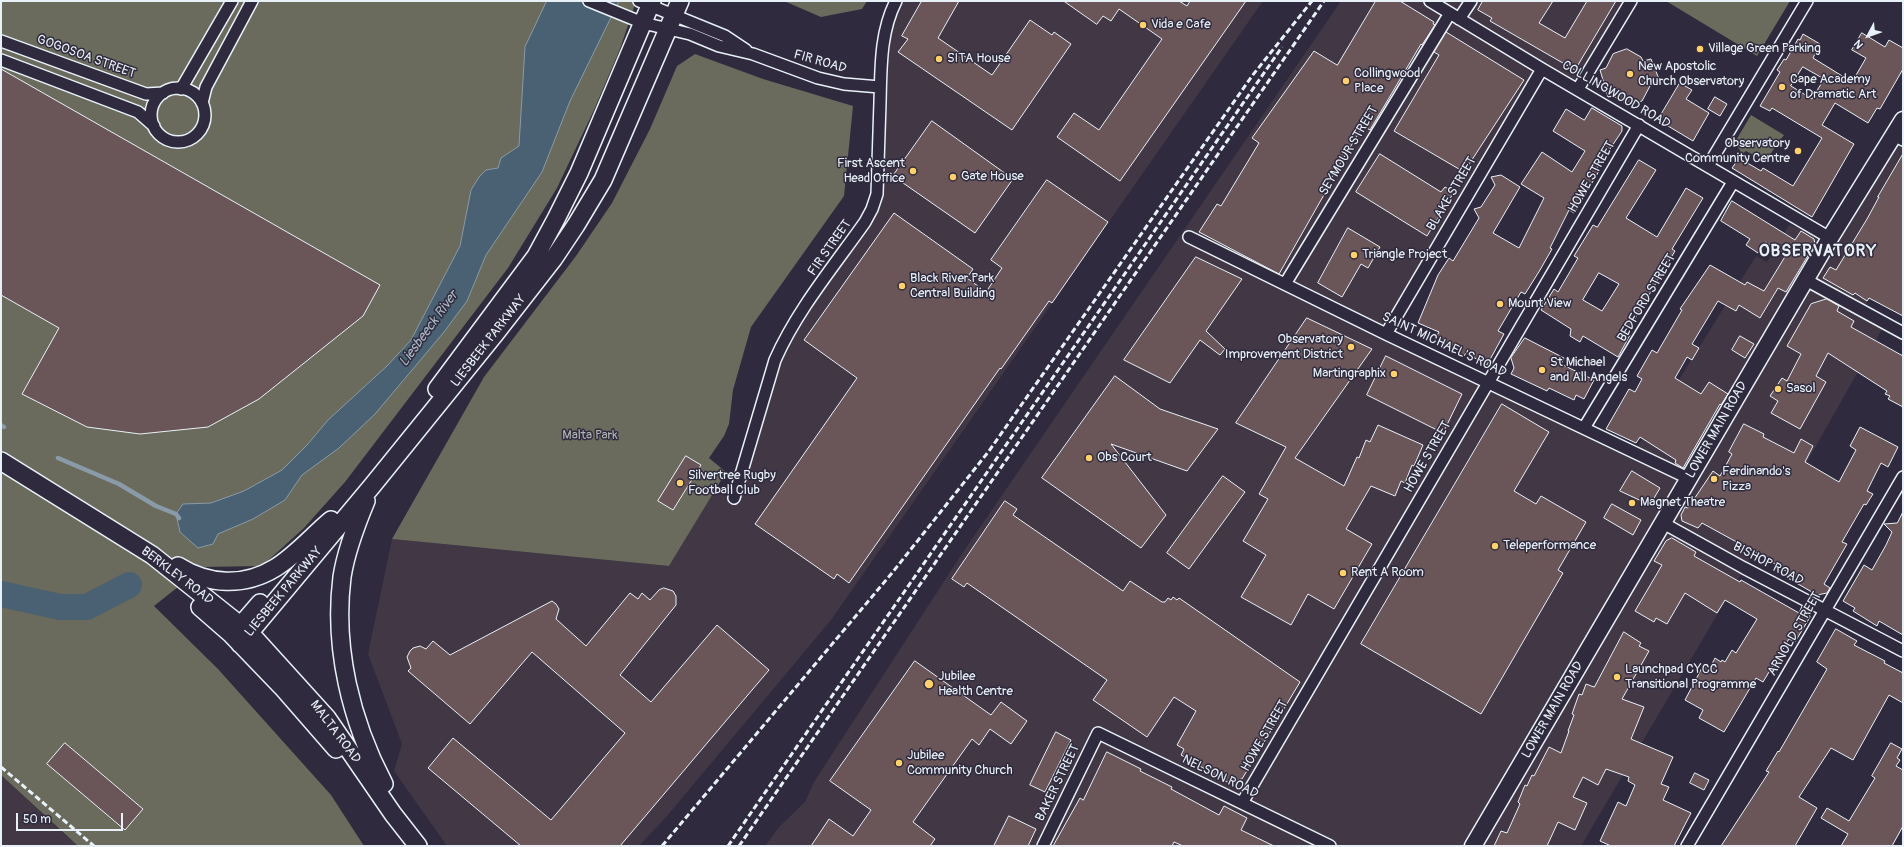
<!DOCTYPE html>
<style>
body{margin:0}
#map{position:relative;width:1904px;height:847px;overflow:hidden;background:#2f2a3d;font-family:Pangolin,sans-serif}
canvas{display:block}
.frame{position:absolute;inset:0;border:2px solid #e8f1f8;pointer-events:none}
.north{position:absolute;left:1848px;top:16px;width:40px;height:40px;-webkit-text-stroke:3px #2f2a3d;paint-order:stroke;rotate:229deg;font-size:11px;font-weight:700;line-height:16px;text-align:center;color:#e8f1f8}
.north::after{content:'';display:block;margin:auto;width:14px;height:18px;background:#e8f1f8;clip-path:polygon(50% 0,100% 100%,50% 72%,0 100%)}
.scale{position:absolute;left:16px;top:813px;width:107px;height:18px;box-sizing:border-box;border:2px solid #e8f1f8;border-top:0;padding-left:5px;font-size:12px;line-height:14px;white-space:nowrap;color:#e8f1f8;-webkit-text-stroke:3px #2f2a3d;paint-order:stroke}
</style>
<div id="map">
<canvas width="1904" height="847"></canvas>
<div class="frame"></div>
<div class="north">N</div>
<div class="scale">50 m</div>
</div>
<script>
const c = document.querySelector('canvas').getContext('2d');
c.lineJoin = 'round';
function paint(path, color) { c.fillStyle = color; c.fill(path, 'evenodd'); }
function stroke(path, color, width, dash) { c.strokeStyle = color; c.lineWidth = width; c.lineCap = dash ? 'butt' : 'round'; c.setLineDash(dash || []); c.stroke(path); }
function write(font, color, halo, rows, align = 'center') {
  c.font = font + ' Pangolin,sans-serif'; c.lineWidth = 3; c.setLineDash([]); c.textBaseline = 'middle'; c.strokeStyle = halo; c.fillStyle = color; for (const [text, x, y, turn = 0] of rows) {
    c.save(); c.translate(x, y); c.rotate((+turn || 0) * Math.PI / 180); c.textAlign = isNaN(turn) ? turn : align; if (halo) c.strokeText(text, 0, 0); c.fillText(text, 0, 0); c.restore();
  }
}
paint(new Path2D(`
 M896 1H1263L831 620 667 816 639 846H447L394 771 402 744 368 654 392 539 669 566 713 492 734 498 775 360 872 209 881 66Z
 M1341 1H1631L1578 89 1542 69 1386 333 1634 452 1756 256 1767 262 1789 225 1830 238 1903 120V246L1862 310 1885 324 1803 469 1581 846H765L779 827 805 802 814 782 963 552Z
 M1 775 66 836 78 846H1Z`), '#413745');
paint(new Path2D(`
 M1 1H636L620 49 594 110 557 188 508 268 345 482 304 528 262 566 203 567 154 606 218 669 331 795 364 846H78L1 775Z
 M784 1H867L862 9 821 17Z
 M1666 1H1790L1757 56Z
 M695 54 763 79 853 106 844 196 751 327 733 390 729 424 724 436 709 458 726 472 669 566 392 539 484 377 576 256 612 203 650 129 677 66Z
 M1751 115 1784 135 1766 160H1763L1746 151 1742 154 1735 142Z`), '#6a6b5d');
const water = new Path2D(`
 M547 1H619L570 101 542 172 486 255 467 301 444 332 375 414 339 448 302 475 285 500 253 519 218 534 213 544 198 548 180 532 176 514 183 504 211 503 244 491 282 470 307 445 328 420 387 366 411 340 460 246 471 190 479 177 486 170 498 168 501 158 519 146 525 47Z`);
paint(water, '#496172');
stroke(water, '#899ba8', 1);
stroke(new Path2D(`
 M1 425 4 427
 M58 458 119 484 156 506 176 514 179 518`), '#899ba8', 4.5);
stroke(new Path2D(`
 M1 594 60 607H87L129 585`), '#496172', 26);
const building = new Path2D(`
 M922 1H959L938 38 992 75 1030 20 1052 35 1054 32 1071 44 1012 130 898 52 908 39 902 36Z
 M1064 1H1179L1187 6 1190 1H1246L1120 181 1057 137 1074 113 1099 130 1162 39 1119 9 1111 21 1103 16 1097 24Z
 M1376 1H1400L1434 22 1433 24 1435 25 1422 45 1421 44 1370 130 1363 126 1323 192 1325 193 1279 274 1199 232 1217 204 1221 206 1259 143 1252 138 1314 51 1337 65Z
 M1483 1H1553L1539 23 1565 38 1587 1H1616L1575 70 1490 21 1492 18 1478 10Z
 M1446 32 1524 80 1464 172 1394 131 1439 55 1434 52Z
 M1862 33 1885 47 1889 40 1903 48V69L1880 109 1877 108 1868 123 1835 103 1822 125 1854 144 1812 217 1732 168 1739 158 1761 171 1763 168 1793 186 1822 138 1772 108 1770 111 1760 106 1780 72 1777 70 1784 59 1786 60 1798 39 1800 40 1803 34 1820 44 1813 58 1852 82 1866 58 1852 50ZM1803 67 1824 79 1812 99 1791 86Z
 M1627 49 1641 57 1643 61 1651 59 1659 79 1649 82 1650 86 1642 101 1629 105 1613 96 1608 97 1600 70 1606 68 1613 54Z
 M1 69 380 285 363 316 259 399 208 427 140 434 87 427 22 394 59 328 1 295Z
 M1680 83 1692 90 1686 99 1709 113 1693 141 1658 120Z
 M1715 97 1727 104 1720 116 1708 109Z
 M1592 108 1622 126V131L1596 170 1599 171 1574 213 1569 210 1550 248 1552 249 1540 270 1525 294 1521 292 1498 331 1504 334 1487 365 1466 353 1464 356 1435 339 1439 332 1418 323 1438 275 1449 258 1453 261 1479 218 1474 209 1481 207 1495 185 1491 177 1501 175 1520 187 1493 233 1519 248 1544 198 1521 184 1542 152 1572 172 1585 151 1553 131 1566 109 1584 120Z
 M932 121 1013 179 975 233 893 176Z
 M1380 154 1441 192 1445 187 1454 192 1427 236 1356 192Z
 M1903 154V316L1869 298 1867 301 1855 293 1853 295 1823 278 1830 267 1836 270 1867 219 1879 197H1878Z
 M1639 160 1656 170 1626 218 1657 237 1686 188 1703 198 1672 249 1675 251 1630 327 1631 328 1628 333 1630 335 1618 357 1583 336 1580 342 1570 336 1571 329 1541 310 1554 289 1558 292 1578 258 1574 256 1593 225 1597 227ZM1599 273 1619 284 1602 311 1583 300Z
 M1047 180 1108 222 1052 303 1049 301 1001 369 1000 368 849 583 837 574 834 579 755 524 857 378 804 340 894 213 973 269 967 278 986 292 1002 268 991 260Z
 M1732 201 1795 240 1801 231 1814 239 1815 244 1786 292 1778 288 1760 318 1739 305 1736 311 1718 301 1692 344 1699 348 1692 360 1687 357 1675 378 1701 394 1709 382 1728 394 1721 405 1720 404 1683 468 1675 463 1676 460 1640 437 1636 443 1606 429 1629 389 1635 392 1642 379 1637 376 1652 350 1657 353 1682 310 1680 309 1710 265 1745 285 1747 282 1764 291 1786 255 1765 242 1758 253 1746 245 1750 239 1721 221Z
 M1348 228 1380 247 1368 268 1361 264 1342 297 1318 283Z
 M1196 257 1242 279 1206 331 1225 349 1220 355 1200 340 1170 383 1124 360Z
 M1827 299 1839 306 1837 311 1854 321 1851 327 1903 356V407L1888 399 1890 396 1885 394 1887 391 1828 353 1816 376 1826 382 1800 429 1771 413 1778 401 1770 396 1782 378 1787 381 1801 354 1787 346 1811 304Z
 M1307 318 1372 349 1295 458 1344 486 1357 457 1359 458 1366 440 1370 442 1378 425 1423 445 1414 466 1412 465 1405 483 1401 481 1395 496 1371 486 1346 529 1372 544 1334 609 1308 594 1291 625 1241 597 1266 555 1243 541 1268 499 1259 494 1286 447 1236 423Z
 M1740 336 1754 344 1745 358 1732 350Z
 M1525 338 1564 358 1561 364 1594 380 1584 399 1576 395 1574 400 1549 388 1547 391 1511 374 1514 368 1511 358Z
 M1386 356 1462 394 1443 433 1367 395Z
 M1115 376 1160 409 1218 429 1187 471 1111 444 1166 515 1141 548 1042 478Z
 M1502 404 1549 432 1514 491 1536 504 1541 496 1586 522 1558 570 1563 573 1481 714 1361 644Z
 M1744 424 1764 434 1763 437 1794 453 1801 439 1813 446 1805 462 1839 482 1856 450 1850 446 1860 427 1898 447 1888 467 1881 463 1867 491 1873 494 1866 505 1864 504 1842 542 1847 544 1824 584 1830 588 1827 593 1817 595 1786 577 1789 573 1764 557 1702 523 1698 528 1682 521 1681 515 1685 507 1688 508 1713 471 1720 476 1732 454 1729 452Z
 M686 456 701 465 673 510 658 501Z
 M1632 471 1660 488 1650 505 1620 491Z
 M1223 476 1245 492 1189 569 1167 553Z
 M1005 501 1017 509 1013 515 1123 591 1130 581 1162 602H1165L1168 598 1171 600 1173 597 1177 600 1179 598 1300 682 1242 779 1227 782 1181 755 1184 749 1177 745 1196 711 1174 697 1147 737 1093 700 1107 680 967 583 964 587 952 579Z
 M1612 504 1641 520 1633 535 1604 518Z
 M1903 512V635L1879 621 1877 626 1853 611 1855 608 1843 601 1864 565 1872 570 1886 545 1892 532 1884 524 1897 523Z
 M1672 538 1696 552 1694 556 1740 582 1741 580 1799 613 1802 606 1808 609 1810 617 1795 642 1789 639 1763 682 1756 678 1724 732 1699 718 1703 710 1685 700 1704 664 1710 668 1715 658 1721 662 1722 660 1725 662 1732 650 1736 653 1757 619 1725 600 1717 613 1685 593 1667 624 1656 618 1654 622 1635 611 1662 565 1654 561 1666 541Z
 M664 588 673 591 676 596V605L620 675 651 702 717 625 769 670 620 846H521L428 768 453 738 551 820 625 733 532 652 470 724 408 671 411 668 407 657 410 651 413 648 420 646 426 649 433 641 450 655 552 601 556 604 559 609 556 619 586 646 630 593 638 599 642 593 650 600 659 590Z
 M1836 629 1857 641 1854 645 1885 661 1884 663 1903 673V703L1889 695 1853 760 1831 748 1799 797 1817 808 1795 846H1721L1769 772 1766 771 1778 751 1779 752 1827 669 1817 662Z
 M1624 632 1641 643 1639 646 1649 651 1622 699 1644 707 1631 739 1673 757 1661 784 1669 787 1663 800 1691 813 1674 846H1611L1600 841 1618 802 1626 806 1635 785 1628 781 1629 777 1606 769 1598 785 1583 777 1573 797 1587 803 1575 830 1558 822 1547 846H1494L1501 831 1507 833 1520 804 1518 802 1525 785 1527 786 1532 775 1534 776 1549 747 1561 753 1569 731H1568L1574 715 1572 714 1579 694 1582 695 1586 684 1594 687Z
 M915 661 991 715 1001 702 1027 721 1011 744 990 729 979 745 972 739 913 822 935 839 930 846H811L829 819 853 836 871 810 830 781Z
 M1056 732 1071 740 1045 792 1030 785Z
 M65 743 143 809 125 830 47 764Z
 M1891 743 1902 749 1897 758 1900 760 1896 766 1903 770V826L1892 846H1841L1848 834 1821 818 1827 808 1849 821 1875 778 1872 776Z
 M1107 752 1141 769 1140 771 1172 787 1171 789 1219 815 1224 806 1247 818 1241 830 1274 846H1183L1174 842 1172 846H1053L1080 798 1083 800Z
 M1695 773 1709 780 1704 790 1690 783Z
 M1009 816 1036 829 1028 846H994Z`);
paint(building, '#6a5658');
stroke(building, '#e8f1f8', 1);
const street = new Path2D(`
 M589 1 643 23 690 34 719 46 753 54 818 78 844 84 880 87
 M639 1 725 36 746 50
 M1430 1 1542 69 1830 238
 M1459 19 1471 1
 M1 41 146 94 163 93
 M1 60 138 112 154 126
 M151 115a27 27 0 1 1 54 0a27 27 0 1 1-54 0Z
 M181 89 232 1
 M1578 89 1631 1
 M202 103 206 87 252 1
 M1894 135 1903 140
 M1708 166 1807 1
 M1189 237 1386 334 1688 478
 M1806 280 1903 333
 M1285 284 1450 13
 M1386 334 1542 69
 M1584 428 1733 182
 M734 498 775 360C797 310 834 266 865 222L872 209 877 194C878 163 879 133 880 102 881 68 880 32 896 1
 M1663 523 1744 568 1903 651
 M1242 803 1639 125
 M1043 846 1098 733 1330 846
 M1687 846 1903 477`);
const secondary = new Path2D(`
 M1473 846 1830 238 1903 120`);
const primary = new Path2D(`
 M437 389 536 256 556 219 579 173 652 1
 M1 461 152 555 250 633 327 718 393 814 418 846
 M366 501C356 525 346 551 342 577 333 648 351 721 384 784
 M178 566C208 585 244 587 275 568 295 556 313 535 331 520
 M200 607 231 634 282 687 336 749
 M231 634 241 625 260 603
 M240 644 372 486 495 334 554 258 576 225 603 180 680 1`);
stroke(street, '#e8f1f8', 14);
stroke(secondary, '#e8f1f8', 19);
stroke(primary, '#e8f1f8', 20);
stroke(street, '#2f2a3d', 11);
stroke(secondary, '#2f2a3d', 16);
stroke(primary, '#2f2a3d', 17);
stroke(new Path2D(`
 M1 767 94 846
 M662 846 892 573 989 451 1252 76 1312 1
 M728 846 1282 47
 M739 846 1324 1`), '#e8f1f8', 3, [6, 3]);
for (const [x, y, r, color] of [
 [1143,25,4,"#ffd166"],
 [1700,49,4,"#ffd166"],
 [939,59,4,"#ffd166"],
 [1630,74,4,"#ffd166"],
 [1346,81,4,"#ffd166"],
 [1782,87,4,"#ffd166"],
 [1798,151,4,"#ffd166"],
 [913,171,4,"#ffd166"],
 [953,177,4,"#ffd166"],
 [1354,255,4,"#ffd166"],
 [902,286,4,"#ffd166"],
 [1500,304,4,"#ffd166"],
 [1351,347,4,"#ffd166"],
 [1542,370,4,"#ffd166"],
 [1394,374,4,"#ffd166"],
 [1778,389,4,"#ffd166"],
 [1089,458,4,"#ffd166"],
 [1714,479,4,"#ffd166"],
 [680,483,4,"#ffd166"],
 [1632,503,4,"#ffd166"],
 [1495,546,4,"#ffd166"],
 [1343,573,4,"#ffd166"],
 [1617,677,4,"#ffd166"],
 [929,684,5,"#ffd166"],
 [899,763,4,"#ffd166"]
]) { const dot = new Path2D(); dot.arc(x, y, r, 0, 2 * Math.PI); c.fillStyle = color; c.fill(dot); stroke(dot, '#2f2a3d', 1.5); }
write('13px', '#e8f1f8', '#2f2a3d', [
 ["Vida e Cafe",1151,25],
 ["Village Green Parking",1708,49],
 ["SITA House",947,59],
 ["New Apostolic",1638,67],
 ["Church Observatory",1638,82],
 ["Collingwood",1354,74],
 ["Place",1354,89],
 ["Cape Academy",1790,80],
 ["of Dramatic Art",1790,95],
 ["Observatory",1790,144,"right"],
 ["Community Centre",1790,159,"right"],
 ["First Ascent",905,164,"right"],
 ["Head Office",905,179,"right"],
 ["Gate House",961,177],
 ["Triangle Project",1362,255],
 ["Black River Park",910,279],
 ["Central Building",910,294],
 ["Mount View",1508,304],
 ["Observatory",1343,340,"right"],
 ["Improvement District",1343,355,"right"],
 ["St Michael",1550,363],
 ["and All Angels",1550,378],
 ["Martingraphix",1386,374,"right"],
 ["Sasol",1786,389],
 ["Obs Court",1097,458],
 ["Ferdinando's",1722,472],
 ["Pizza",1722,487],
 ["Silvertree Rugby",688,476],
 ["Football Club",688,491],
 ["Magnet Theatre",1640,503],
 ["Teleperformance",1503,546],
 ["Rent A Room",1351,573],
 ["Launchpad CYCC",1625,670],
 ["Transitional Programme",1625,685],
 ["Jubilee",938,677],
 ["Health Centre",938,692],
 ["Jubilee",907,756],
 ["Community Church",907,771]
], 'left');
write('13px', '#e8f1f8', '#2f2a3d', [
 ["GOGOSOA STREET",86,57,20],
 ["FIR ROAD",820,62,16],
 ["COLLINGWOOD ROAD",1616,95,30],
 ["SEYMOUR STREET",1349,151,-59],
 ["HOWE STREET",1592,177,-60],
 ["BLAKE STREET",1452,194,-59],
 ["FIR STREET",830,248,-55],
 ["BEDFORD STREET",1647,298,-59],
 ["LIESBEEK PARKWAY",489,341,-52],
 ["SAINT MICHAEL'S ROAD",1444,345,25],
 ["LOWER MAIN ROAD",1717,430,-60],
 ["HOWE STREET",1428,457,-60],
 ["BISHOP ROAD",1768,564,28],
 ["BERKLEY ROAD",177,576,37],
 ["LIESBEEK PARKWAY",284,592,-50],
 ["ARNOLD STREET",1795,634,-60],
 ["LOWER MAIN ROAD",1553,710,-60],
 ["MALTA ROAD",335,732,53],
 ["HOWE STREET",1265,736,-60],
 ["NELSON ROAD",1220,777,26],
 ["BAKER STREET",1058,783,-64]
]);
write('13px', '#afb5b2', '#2f2a3d', [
 ["Malta Park",590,436]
]);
write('italic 14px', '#a8b7c2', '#2f2a3d', [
 ["Liesbeeck River",429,329,-54]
]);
c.letterSpacing = '1px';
write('bold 17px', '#e8f1f8', '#2f2a3d', [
 ["OBSERVATORY",1818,252]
]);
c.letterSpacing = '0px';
</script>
